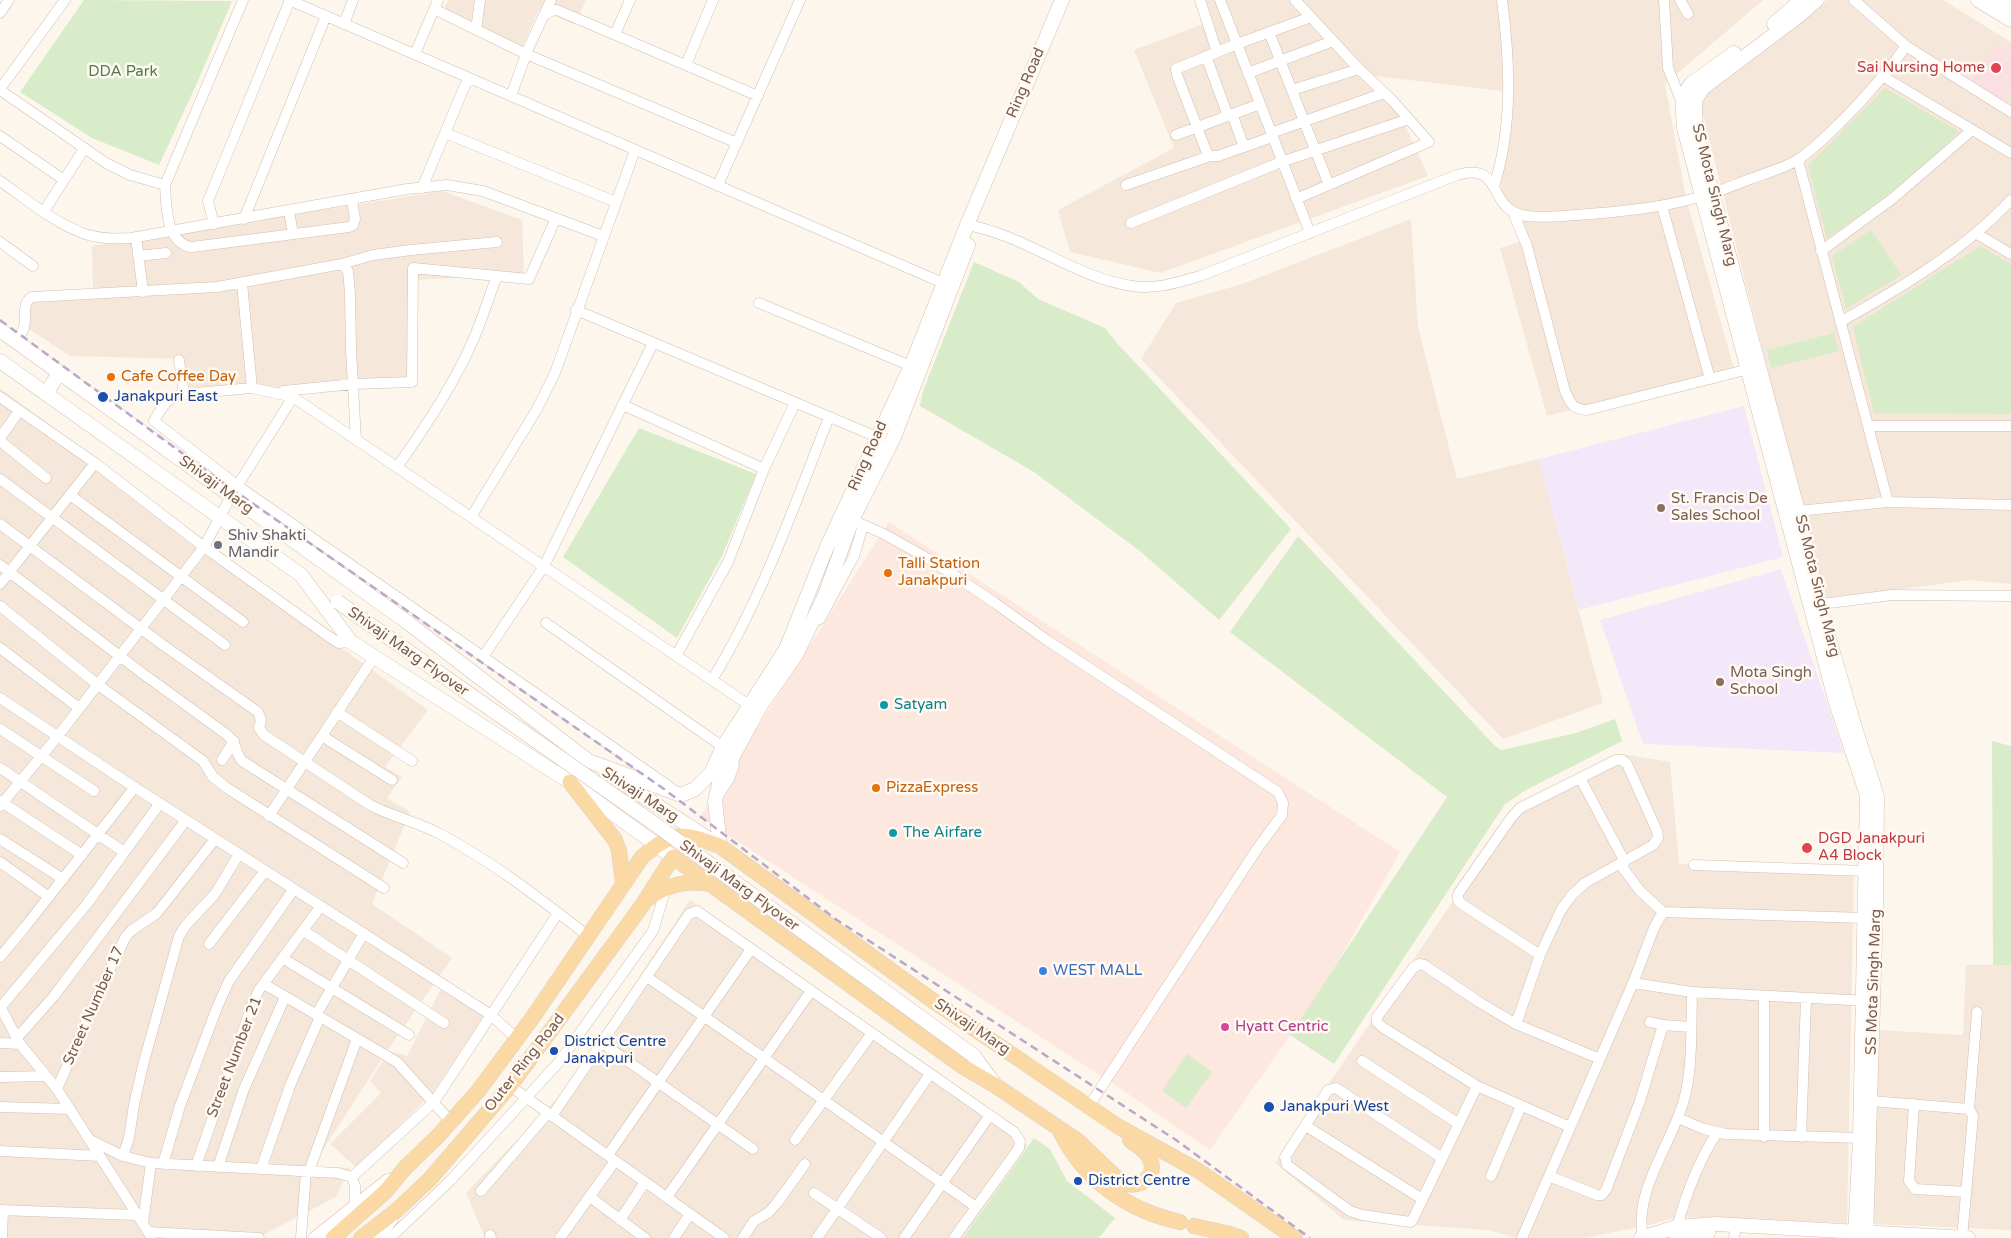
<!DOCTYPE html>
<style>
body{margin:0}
canvas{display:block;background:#fdf6ec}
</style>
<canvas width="2011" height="1238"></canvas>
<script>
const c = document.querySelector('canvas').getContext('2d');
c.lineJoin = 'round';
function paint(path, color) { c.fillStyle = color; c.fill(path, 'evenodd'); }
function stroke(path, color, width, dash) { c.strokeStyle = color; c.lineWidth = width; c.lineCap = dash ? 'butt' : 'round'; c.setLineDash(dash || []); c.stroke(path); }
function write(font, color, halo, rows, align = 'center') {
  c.font = font + ' "Varela Round",sans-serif'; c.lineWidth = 5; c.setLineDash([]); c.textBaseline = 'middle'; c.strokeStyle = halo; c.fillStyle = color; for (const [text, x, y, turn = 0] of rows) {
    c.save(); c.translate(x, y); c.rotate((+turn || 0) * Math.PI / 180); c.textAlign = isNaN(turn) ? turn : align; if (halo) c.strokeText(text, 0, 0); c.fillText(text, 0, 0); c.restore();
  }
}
paint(new Path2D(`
 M448 0H586L575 25 539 9 522 47 443 11Z
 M1198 0H1763L1665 84 1686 198 1734 369 1547 416 1500 248 1530 239 1501 201 1502 143 1511 92 1375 76 1399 111 1428 176 1160 273 1070 252 1058 210 1174 148 1134 50 1203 24Z
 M1828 0H1943L2011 42V584L1969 580 1826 599 1697 92Z
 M442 191 522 220 524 275 412 280 416 387 183 391 184 359 70 356 21 324 26 294 93 290 92 246Z
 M1411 219 1418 327 1457 479 1539 459 1603 703 1503 739 1141 359 1176 303 1242 284Z
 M0 388 205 540 0 801Z
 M205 550 428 710 385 767 402 777 387 798 410 812 372 904 452 958 385 1054 312 1167 350 1168 336 1197 257 1238H0V812Z
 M1622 754 1670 762 1679 864 1854 870 1847 1223 1678 1217 1645 1226 1584 1238H1517L1488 1230 1344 1220 1275 1163 1515 810Z
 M690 900 1028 1145 963 1238H485L466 1193 562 1093Z
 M1966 965H2011V1230L1874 1224 1878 1030 1963 1035Z
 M443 985 485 1014 434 1091 357 1168 330 1144 381 1093 370 1081 389 1051 407 1056Z`), '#f5e8da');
paint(new Path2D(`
 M889 522 1400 852 1324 987 1210 1150 1115 1085 700 817Z`), '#fde8e0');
paint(new Path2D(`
 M1744 406 1783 557 1579 610 1539 459Z
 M1781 569 1844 753 1643 744 1600 620Z`), '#f3e8fa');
paint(new Path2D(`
 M1997 43 2011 53V87L2001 101 1971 80Z`), '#fbdfe3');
paint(new Path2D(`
 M84 0 232 1 197 83 159 165 92 138 20 92Z
 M1885 88 1959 131 1918 171 1867 210 1827 238 1808 166Z
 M1871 230 1901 275 1846 309 1832 256Z
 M1980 246 2011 264V414L1874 413 1853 327Z
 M974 262 1019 282 1038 299 1105 328 1116 342 1291 529 1219 620 1141 552 1034 472 920 406 923 391Z
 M1834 333 1839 351 1771 368 1767 350Z
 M639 428 756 474 722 556 677 638 563 557Z
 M1298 536 1495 746 1502 750 1576 733 1615 719 1622 741 1526 790 1505 804 1334 1064 1290 1035 1447 797 1230 632Z
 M1992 741 2011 746V965H1993Z
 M1187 1054 1212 1072 1186 1108 1162 1091Z
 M1034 1138 1050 1149 1067 1181 1115 1218 1099 1238H963Z`), '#d8ecc9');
const street = new Path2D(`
 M243 0 165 185C166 205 166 244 192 247L349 227 353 225 355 219 352 200
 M289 0 943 283
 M1200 0 1217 52
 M1220 0 1310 233
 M1295 0 1359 69 1392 100 1429 142 1296 199
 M1664 0 1668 68 1682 103
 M1680 0 1688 14
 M1854 0 1906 46 2011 112
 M434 9 526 54 737 143
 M0 13 9 0
 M545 15 551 11 557 10 758 96
 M344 24 353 0
 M476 30 480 0
 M1269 32 1329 185
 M615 34 630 0
 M415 54 438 0
 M1206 56 1228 116
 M686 65 713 0
 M1248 73 1333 41
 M1884 77 2011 153
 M0 89 65 0
 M0 90 106 163 130 175 165 185
 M1292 90 1359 69
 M511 96 528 49 551 0
 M1232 114 1244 147
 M445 133 616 202
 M1271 133 1384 93
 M1176 135 1260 104
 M0 136 64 180
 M1272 137 1218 156H1210L1207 153 1177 75 1176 69 1237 44 1311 17
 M1798 160 1888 502
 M0 181C26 199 54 223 85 234 100 239 116 239 131 238L407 189 447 185 483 191 603 236
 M718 185 800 0
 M1126 185 1210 156
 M1494 186C1513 127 1510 61 1502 0
 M422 188 468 78
 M1662 206 1710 379
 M44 211 84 149
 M289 211 293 234
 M1513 212 1527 246 1565 391C1571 404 1572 409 1587 410L1753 368
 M244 219 326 16
 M1131 223 1281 162 1409 119
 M214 224 208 201 290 0
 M967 225C1025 235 1073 277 1132 286 1155 290 1179 282 1200 276L1457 175C1506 161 1485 211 1527 216 1543 218 1560 216 1576 215 1618 212 1660 208 1700 197 1717 193 1734 185 1750 179 1766 173 1785 168 1799 159 1814 149 1826 136 1839 124 1864 99 1886 74 1906 46
 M1977 234 2011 254
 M136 237 143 292
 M0 242 33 266
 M1821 251 1892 199 1972 130
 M138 256 166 253
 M342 264 348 271 350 293 351 350 356 440
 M242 283 252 388
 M759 303 911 366
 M576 310 877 437
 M1840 322C1902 287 1962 252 2011 200
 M16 341C19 337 23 332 24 327 27 316 21 304 32 297L217 287 342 264 373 255 411 250 497 242
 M179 360 184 394
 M283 391 354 384 412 382 413 268 529 279 556 218
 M0 397 95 463 204 547 328 636 339 643 351 642
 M623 405 764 469
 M1868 426H2011
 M0 438 19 411
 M0 441 46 478
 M397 467C425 428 451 389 471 345 481 323 488 299 497 276
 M0 479 225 645
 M70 495 243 622
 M1798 511 1888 502 2011 505
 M471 517 537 409 555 373 635 150
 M852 520 884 534 934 562 995 603 1048 641 1278 792 1283 803 1282 815 1257 849 1089 1106
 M0 524 163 645 258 712 261 720 259 728 264 735 370 805C393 817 418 822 440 834 493 862 542 900 588 936
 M0 565 142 673 226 734C238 744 234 750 242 761L403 863
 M0 584 95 463
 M1814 605 1892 595 2011 596
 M0 606 97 684 203 761 213 777 227 788 384 888
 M820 619 854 556 863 525
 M546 623 723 747
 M0 648 79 708
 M676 656 728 562 764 469 795 403
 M483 657 544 566 653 343
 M712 680C762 598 794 507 829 417
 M0 698 128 783 491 1015 517 1039
 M337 712 412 761
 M0 729 94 791
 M322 736 392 780
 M222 760 234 741
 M0 768 124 852
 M1580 778 1625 862
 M670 787 238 486 154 421C162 407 167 397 184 394L252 388 293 397 749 705
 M719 794 729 779 734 765
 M0 801 82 855
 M0 806 58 736 204 547 231 496 293 397
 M269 816 374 657
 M0 839 63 879
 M0 862 49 897
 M1620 864 1640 891 1663 912 1866 918
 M1694 865 1866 871
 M304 931 444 1023
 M209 944 265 871
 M0 957 25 927 135 787
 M284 959 409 1035
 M647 977 764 1058 976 1207
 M1633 983 1692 992 1869 1001
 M264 984 397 1062 451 1122
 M0 1006 20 1044 57 1089 152 1238
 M0 1008 87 904 160 803
 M316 1015 364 933
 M1650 1022 1663 1025 1690 1027
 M1516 1024 1540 955 1561 910 1572 895 1585 883 1653 845 1658 838 1657 831 1627 764 1622 760H1616L1520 808 1511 818 1458 894V901L1463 905 1540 955
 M17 1038 54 996 186 820
 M0 1043 20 1044
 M602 1043 753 1149
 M1362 1061 1459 1124
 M0 1077 46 1076
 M510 1086 724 1238
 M57 1089 100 990 126 936 132 930 157 913 215 839
 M1871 1101 1969 1109
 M1914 1104 1909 1181 1915 1189 1966 1192
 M0 1107 70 1109
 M552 1116 689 914 697 911 1014 1132 1020 1141 1019 1148 954 1238
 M1678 1118 1704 1129 1726 1134 1860 1138
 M1306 1126 1422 1199
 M1570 1127 1477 1086 1382 1027 1377 1022V1017L1413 968 1419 964 1424 965 1479 1002 1516 1024 1600 1059
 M1764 1137V996
 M1801 1137 1806 999
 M90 1140 123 1156 151 1163 338 1173 352 1177 355 1186V1206
 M795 1140 872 1033
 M0 1151 100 1156
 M608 1155 751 949
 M123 1156 129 1138 134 1105 143 1065 179 936 186 925 215 894 239 854
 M1442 1158 1336 1088 1328 1090 1285 1157 1287 1165 1350 1211 1362 1215 1410 1222 1412 1221 1477 1086
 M163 1164 180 1106 218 1005 229 981 294 889
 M196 1166 252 1005 259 990 321 906
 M218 1167 244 1089 285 997
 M261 1169 291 1083 320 1017
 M309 1171 357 1039
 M1491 1176 1521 1106
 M1549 1176 1597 1195H1602L1606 1190 1640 1101 1663 1025
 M352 1177 434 1102 558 913
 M481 1191 548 1113
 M814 1193 881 1238
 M590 1197 645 1238
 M667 1197 811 991
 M0 1210 137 1215
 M620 1220 645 1182
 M143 1223 151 1163
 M1677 1227C1686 1195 1698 1161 1717 1133
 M148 1232 259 1238
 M490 1235 491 1238
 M1643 1237C1633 1192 1672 1143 1684 1100 1693 1067 1691 1026 1692 992
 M2 1238 3 1210
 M301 1238 306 1171
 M390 1238 451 1180 559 1062 653 931 666 888
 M560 1238 615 1161
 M674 1238 690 1214
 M743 1238 754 1221 768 1213 777 1203 805 1164
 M817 1238 930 1074
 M904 1238 990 1115
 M1522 1238 1633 983 1654 928 1663 912
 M1734 1238 1736 1225
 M1962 1238 1973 1116 1969 1109 1977 1012`);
const secondary = new Path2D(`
 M1817 0 1796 18 1703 88 1695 100V129L1798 511 1819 604 1855 728 1877 796 1876 902 1866 1238
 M1978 0 2011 20
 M1999 0 2011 7
 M1774 24 1801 0
 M1734 53 1691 84C1680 98 1683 112 1684 128L1836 703 1867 795 1860 1138 1855 1238
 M0 330 407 622 586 759
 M0 361 301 575 351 642 570 782 673 857
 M46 394 59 373
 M606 772 712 841
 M570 782C563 771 561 759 578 757L681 795 695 789 711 773 723 747 786 649 826 549 911 366 967 225 1062 0
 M720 846 715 801 720 780 761 705 796 655 825 595 852 520 894 437 968 245
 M974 1056 995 1085
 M316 1238 388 1181
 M376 1238 391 1219
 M1641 1238 1677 1227 1716 1224 1968 1238
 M1677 1238 1708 1233`);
const primary = new Path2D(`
 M570 782 615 840 619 851 623 883
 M649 898C668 884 687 880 710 884
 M1059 1129C1083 1179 1126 1210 1180 1222
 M1194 1226 1230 1234 1241 1238
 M333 1238 386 1191 405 1168 439 1135 479 1090 533 1017 642 857C674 830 682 833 720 846L936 1003 1119 1127 1199 1171 1295 1238
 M361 1238 397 1210 430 1179 510 1086 641 907 673 857 962 1066 996 1086 1078 1141 1120 1181C1137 1192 1160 1176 1149 1157 1145 1150 1136 1145 1130 1140`);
stroke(street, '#d1beb0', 11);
stroke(secondary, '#d6c0b0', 15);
stroke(primary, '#dad1cd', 16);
stroke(street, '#fff', 10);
stroke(secondary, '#fff', 14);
stroke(primary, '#fbd9a5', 15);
stroke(new Path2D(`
 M0 320 216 478 664 789 837 920 1176 1140 1310 1238`), '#b9a8c9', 2.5, [8, 5]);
const secondaryBridge = new Path2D(`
 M338 602 652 822 974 1056`);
stroke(secondaryBridge, '#d6c0b0', 15, []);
stroke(secondaryBridge, '#fff', 14);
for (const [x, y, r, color] of [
 [1996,68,6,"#e0444e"],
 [111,377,5,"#e8710a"],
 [103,397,6,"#1a4fb4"],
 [1661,508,5,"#8d6e63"],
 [218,545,5,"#6b7280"],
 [888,573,5,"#e8710a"],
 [1720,682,5,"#8d6e63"],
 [884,705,5,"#0f9aa8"],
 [876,788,5,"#e8710a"],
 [893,833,5,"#0f9aa8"],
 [1807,848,6,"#e0444e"],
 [1043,971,5,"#3f7fe0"],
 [1225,1027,5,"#d1479c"],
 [554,1051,5,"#1a4fb4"],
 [1269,1107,6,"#1a4fb4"],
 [1078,1181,5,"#1a4fb4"]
]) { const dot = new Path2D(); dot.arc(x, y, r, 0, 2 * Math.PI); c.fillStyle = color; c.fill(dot); stroke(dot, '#fffaf3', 2); }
write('15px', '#be3a42', '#fffaf3', [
 ["Sai Nursing Home",1985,68],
 ["DGD Janakpuri",1818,839,"left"],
 ["A4 Block",1818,856,"left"]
], 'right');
write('15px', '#537a41', '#fffaf3', [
 ["DDA Park",123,72]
]);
write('15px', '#7a5c4d', '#fffaf3', [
 ["Ring Road",1026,83,-67],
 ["SS Mota Singh Marg",1714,195,76],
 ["Ring Road",868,456,-66],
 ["Shivaji Marg",216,485,36],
 ["SS Mota Singh Marg",1817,586,76],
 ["Shivaji Marg Flyover",408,652,35],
 ["Shivaji Marg",640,795,33],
 ["Shivaji Marg Flyover",739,886,36],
 ["SS Mota Singh Marg",1874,982,-88],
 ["Street Number 17",94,1006,-66],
 ["Shivaji Marg",972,1027,34],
 ["Street Number 21",235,1057,-69],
 ["Outer Ring Road",525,1063,-52]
]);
write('15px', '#c56008', '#fffaf3', [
 ["Cafe Coffee Day",121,377],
 ["Talli Station",898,564],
 ["Janakpuri",898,581],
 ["PizzaExpress",886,788]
], 'left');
write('15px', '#164399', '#fffaf3', [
 ["Janakpuri East",114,397],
 ["District Centre",564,1042],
 ["Janakpuri",564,1059],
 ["Janakpuri West",1280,1107],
 ["District Centre",1088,1181]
], 'left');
write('15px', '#785e54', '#fffaf3', [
 ["St. Francis De",1671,499],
 ["Sales School",1671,516],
 ["Mota Singh",1730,673],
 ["School",1730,690]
], 'left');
write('15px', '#5b616d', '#fffaf3', [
 ["Shiv Shakti",228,536],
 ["Mandir",228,553]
], 'left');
write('15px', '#0d838f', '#fffaf3', [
 ["Satyam",894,705],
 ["The Airfare",903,833]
], 'left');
write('15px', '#366cbe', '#fffaf3', [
 ["WEST MALL",1053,971]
], 'left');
write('15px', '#b23c85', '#fffaf3', [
 ["Hyatt Centric",1235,1027]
], 'left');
</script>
